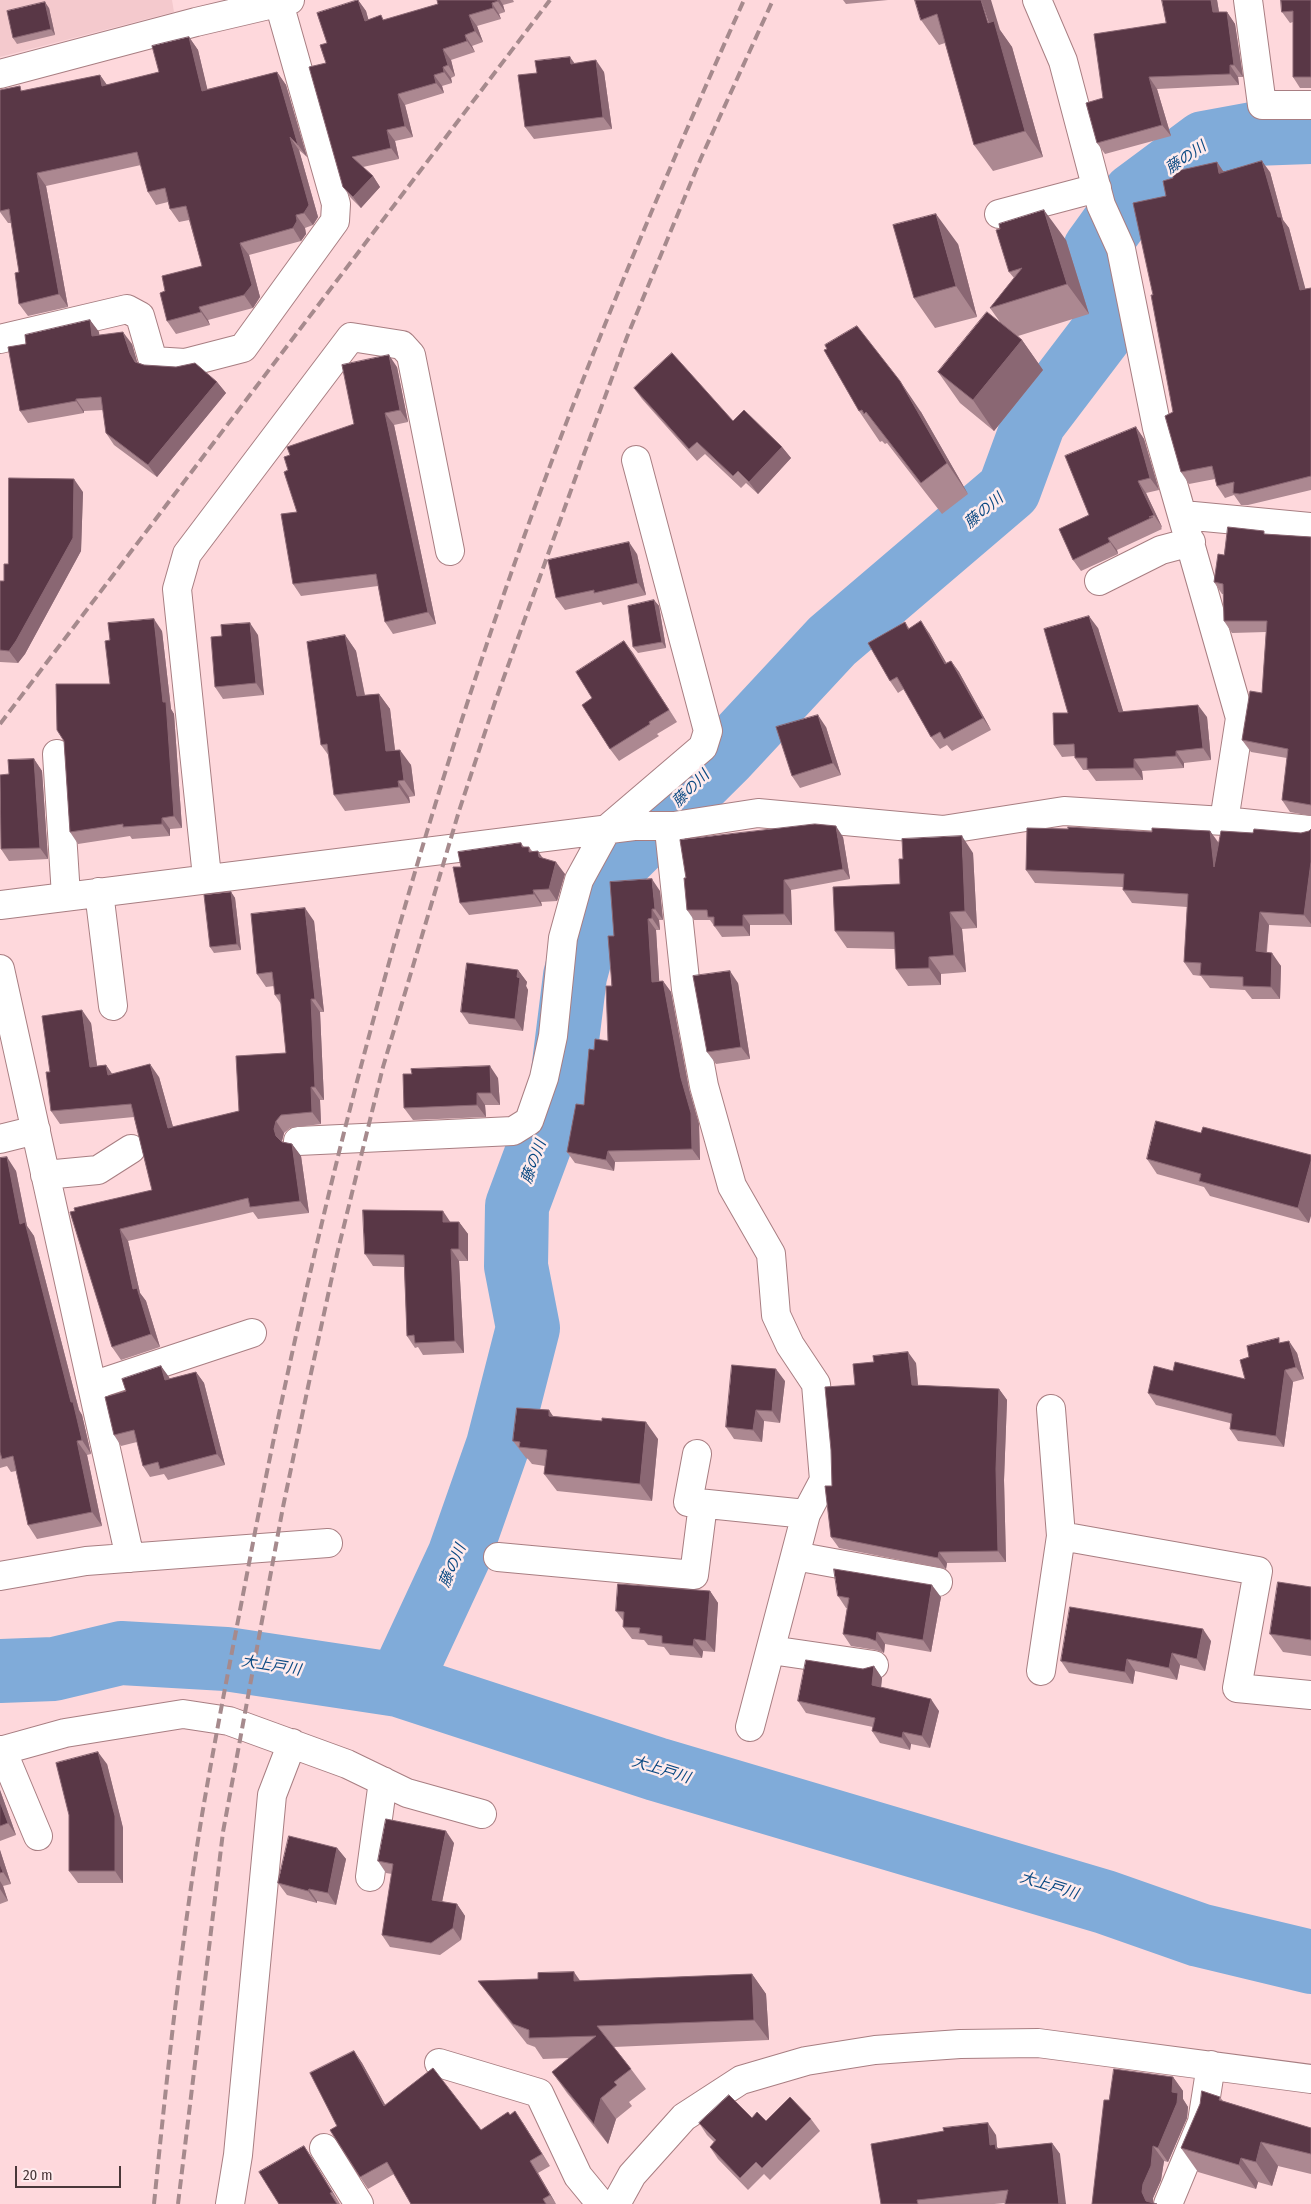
<!DOCTYPE html>
<meta charset="utf-8">
<style>
body{margin:0}
#map{position:relative;width:1311px;height:2204px;overflow:hidden;background:#fed8dc;font-family:"Fira Sans Condensed",sans-serif}
canvas{display:block}
.scale{position:absolute;left:15px;top:2166px;width:106px;height:22px;box-sizing:border-box;border:2px solid #493739;border-top:0;padding-left:6px;font-size:15px;line-height:18px;white-space:nowrap;color:#493739;-webkit-text-stroke:4px #feebed;paint-order:stroke}
</style>
<div id="map">
<canvas width="1311" height="2204"></canvas>
<div class="scale">20 m</div>
</div>
<script>
const c = document.querySelector('canvas').getContext('2d');
c.lineJoin = 'round';
function paint(path, color) { c.fillStyle = color; c.fill(path, 'evenodd'); }
function stroke(path, color, width, dash) { c.strokeStyle = color; c.lineWidth = width; c.lineCap = dash ? 'butt' : 'round'; c.setLineDash(dash || []); c.stroke(path); }
function write(font, color, halo, rows, align = 'center') {
  c.font = font + ' "Fira Sans Condensed","Noto Sans JP",sans-serif'; c.lineWidth = 5; c.setLineDash([]); c.textBaseline = 'middle'; c.strokeStyle = halo; c.fillStyle = color; for (const [text, x, y, turn = 0] of rows) {
    c.save(); c.translate(x, y); c.rotate((+turn || 0) * Math.PI / 180); c.textAlign = isNaN(turn) ? turn : align; if (halo) c.strokeText(text, 0, 0); c.fillText(text, 0, 0); c.restore();
  }
}
paint(new Path2D(`
 M0 0H172L174 12 0 57Z`), '#f4c9cd');
stroke(new Path2D(`
 M0 1671 54 1669 121 1653 226 1659 399 1685 656 1769 1105 1902 1199 1935 1311 1962
 M399 1685 459 1556 498 1445 528 1328 516 1266 517 1206 561 1088 575 976 601 879 726 755 832 641 1009 490 1034 422 1110 322 1098 274 1095 249 1134 195 1204 143 1253 134 1311 132`), '#80abd9', 64);
const minor = new Path2D(`
 M1037 0 1063 61 1101 205 1121 249 1157 428 1240 718 1224 821
 M1248 0 1262 105H1311
 M0 74 196 22 290 0
 M999 214 1097 188
 M0 339 127 309 140 316 153 361 185 363 243 348 335 221 336 204 279 3
 M1183 515 1311 527
 M1099 581 1161 550 1191 542
 M57 754 66 896
 M674 826 670 839 686 989 704 1086 732 1186 771 1254 776 1315 790 1345 816 1384 824 1480 806 1514 750 1727
 M207 877 177 589 187 554 351 337 402 345 411 355 450 551
 M99 892 113 1006
 M0 905 634 826H674L758 813 943 830 1064 811 1224 821 1311 830
 M0 969 130 1558
 M0 1139 36 1130
 M298 1141 513 1131 529 1121 544 1078 553 1036 563 938 579 880 607 829 703 747 708 731 636 460
 M45 1175 98 1170 131 1149
 M92 1386 252 1333
 M1051 1409 1061 1536 1258 1571 1237 1688 1311 1695
 M697 1454 688 1502 806 1514
 M795 1556 938 1582
 M498 1557 694 1575 703 1504
 M0 1576 86 1561 328 1543
 M771 1650 874 1665
 M1041 1671 1061 1536
 M2 1750 38 1836
 M0 1751 65 1733 183 1714 229 1721 347 1764 407 1793 482 1814
 M370 1877 383 1781
 M439 2063 539 2093 578 2176 601 2204
 M324 2148 359 2204
 M230 2204 238 2155 272 1795 292 1743
 M616 2204 632 2175 684 2117 741 2080 806 2061 875 2050 960 2044 1038 2043 1311 2079
 M1168 2204 1202 2122 1211 2065`);
stroke(minor, '#a87e82', 30);
stroke(minor, '#fff', 28);
stroke(new Path2D(`
 M0 724 550 0
 M154 2204C167 2074 181 1944 202 1815 218 1721 237 1627 255 1532 319 1205 403 880 514 565 581 374 661 185 744 0
 M178 2204 223 1832 283 1507 308 1387 337 1254 383 1067 459 811 495 702 584 454 627 337 701 158 773 0`), '#a68a8d', 4, [10, 5]);
paint(new Path2D(`
 M358 0 366 11 368 19 385 20 438 4 437 0H513L514 2 503 5 505 12 499 14 501 19 477 26 483 42 472 46 475 52 451 60 455 76 451 78 452 83 442 86 444 93 405 105 413 137 395 141 399 159 363 167 373 176 380 187 361 208 351 198 343 187 326 63 327 43Z
 M843 0H888L846 4Z
 M915 0 1000 30 1012 47 1043 157 993 171 974 145 945 43 939 45 921 20Z
 M1217 0 1219 12H1227L1235 24 1243 77H1238L1239 85 1157 89 1171 136 1105 154 1097 143 1103 98 1166 23Z
 M1311 0V88H1300L1293 77V22L1290 23 1282 12Z
 M49 8 55 35 17 44 13 38Z
 M189 37 198 50 207 89 277 72 286 85 307 157 299 150 318 217 313 225 305 228 306 234 301 241 249 255 260 297 253 308 208 320 210 325 176 334 167 321 165 291 202 266 189 220 179 222 170 209 168 202 156 205 148 192 141 165 46 186 68 307 28 316 19 304V272L11 223H8L0 212V90L23 91 100 75 107 85 159 72Z
 M574 63 604 72 612 129 534 139 525 127 537 73Z
 M1217 162 1223 171 1270 172 1283 220 1289 228 1305 289 1311 288V490L1248 505H1241L1234 495 1225 498 1217 486 1215 479 1189 484 1181 472 1173 412 1166 196 1173 178Z
 M1066 240 1089 314 1018 336 1022 340 1043 370 994 431 960 403 938 372 1000 322 990 308 1014 278 1009 272Z
 M958 244 977 317 935 328 914 298Z
 M90 320 99 332V335L132 344 137 362 144 365 217 382 226 393 157 477 114 445 106 433 103 410 84 411V413L28 423 20 411 26 344Z
 M824 350 921 412 968 494 942 514 887 443 885 444 882 441 880 442 859 411Z
 M397 367 408 422 394 425 436 624 393 634 385 622 378 586 301 596 293 584 297 512 288 470 290 455 354 424Z
 M634 388 733 421 782 447 791 458 758 494 746 483 741 488 705 454 697 461 642 399Z
 M1136 427 1144 439 1159 490 1146 493 1162 527 1161 528 1162 529 1117 550 1118 554 1081 571 1073 560 1089 515Z
 M83 492 81 551 25 654 18 663 0 662V581H4L8 564Z
 M1266 534 1311 537V816L1290 812 1282 800 1287 758 1251 752 1242 740 1262 693 1266 632 1232 633 1224 621V594H1222L1214 582 1224 555Z
 M637 554 646 595 603 605 601 602 565 610 556 598Z
 M654 600 659 606 666 648 638 653 633 647Z
 M905 622 909 628 929 633 946 663 951 661 959 672 991 730 952 751 947 745 940 749 931 737 904 689 898 693 890 681Z
 M1098 628 1123 712 1207 717 1211 760 1184 763V768L1142 771 1143 780 1096 781 1088 770H1083L1075 758V756L1062 757 1054 745 1068 713Z
 M162 631 171 709 174 714 182 828 170 829V836L132 839 130 836 78 844 70 832 64 741 110 684V640Z
 M258 635 264 695 223 699 215 687Z
 M345 635 356 651 365 695 379 694 390 709 395 750 411 765 415 796 409 797 410 803 345 811 334 795 329 756 321 745Z
 M624 641 677 722 657 734 659 736 619 761 610 749 592 698Z
 M826 727 841 775 800 788 792 776Z
 M34 759 42 771 48 859 9 861 1 849 9 774Z
 M1311 829V927L1269 925 1267 952 1281 966 1280 999H1252L1245 990 1210 988 1201 976 1193 975 1184 962 1187 907 1132 903 1123 890V887L1035 883 1026 870 1152 832 1210 831 1219 843 1253 833H1301L1309 831Z
 M843 837 850 879 791 890 792 925H750V936L722 937 710 920H694L687 910 686 878Z
 M521 843 524 847H529L532 851 543 858 565 874 557 901 541 902 542 906 469 915 460 903 461 867Z
 M973 853 977 928 962 929 966 972 941 974V985L908 986 896 969 895 949 847 948 835 931 900 884Z
 M660 891 663 920H659L660 930H656L659 981H663L671 992 689 1089 699 1124 700 1160 615 1162 614 1171 575 1163 567 1152 584 1105 594 1050 608 1041 614 936Z
 M231 892 235 898 241 950 214 953 210 947Z
 M314 921 324 1012H320L324 1100H320L321 1124 290 1128 284 1133 282 1141 283 1142 292 1144 301 1156 309 1213 258 1219 253 1212 128 1241 140 1293 146 1301 160 1347 121 1360 112 1347 70 1212 152 1190 134 1117 60 1124 51 1111 50 1072 91 1023 97 1066 106 1065 112 1074 159 1077 173 1127 239 1111 286 1053 281 1004 275 995 274 986 266 987 257 974Z
 M518 970 527 982 526 986 528 990 523 1031 469 1024 461 1012Z
 M738 983 750 1059 716 1064 707 1052Z
 M498 1078 500 1105H485L486 1117 413 1120 404 1108Z
 M1201 1133 1311 1155 1309 1223 1210 1196 1204 1187 1157 1174 1147 1159Z
 M0 1158 16 1171 27 1226 34 1236 79 1410 82 1415 91 1454 87 1455 102 1526 37 1539 28 1525 16 1471 11 1472 7 1466 0 1468Z
 M450 1222H459L468 1234V1261H459L464 1353 423 1355 418 1347 415 1348 407 1336 404 1267 373 1266 365 1254Z
 M1282 1343 1297 1353 1304 1379 1293 1382 1284 1447 1238 1441 1230 1429V1423L1156 1405 1148 1393 1173 1371 1245 1379 1249 1357Z
 M916 1363 918 1386 999 1389 1007 1400 1004 1480 1006 1562 947 1563 946 1569 839 1548 831 1537 832 1486 855 1385Z
 M161 1366 169 1379 196 1372 204 1383 225 1465 168 1480 164 1474 150 1477 143 1466 137 1442 121 1446 114 1435 126 1391Z
 M785 1381 780 1423 764 1421 762 1442 734 1439 726 1427Z
 M554 1417 658 1439 652 1501 557 1491 544 1474 545 1466 532 1464 528 1459 526 1458 513 1441Z
 M1311 1587V1656L1283 1652 1270 1634Z
 M710 1591 718 1603 715 1652 703 1651 702 1658 670 1655 664 1647 648 1645 644 1640 632 1639 623 1627 624 1622 616 1611Z
 M838 1596 941 1597 931 1652 885 1644 884 1653 876 1650 851 1646 843 1634 847 1608H846Z
 M1211 1641 1205 1671 1180 1665 1177 1680 1135 1671 1133 1684 1069 1673 1061 1661Z
 M874 1666 882 1678 881 1687 939 1711 930 1748 911 1744 910 1750 880 1743 872 1731 873 1727 806 1713 798 1701 863 1669Z
 M107 1764 123 1828V1883H78L69 1871Z
 M0 1790 16 1835 0 1841Z
 M454 1843 442 1902 457 1904 465 1916 461 1940 440 1955 390 1947 382 1935 392 1874 386 1873 378 1861Z
 M337 1848 346 1859 336 1905 317 1901V1903L287 1895 278 1883Z
 M0 1850 11 1884 3 1886 8 1901 0 1904Z
 M752 1974 766 1994 769 2040 614 2047 631 2069 646 2089 629 2102 632 2106 616 2119 608 2144 567 2093 552 2072 569 2058 543 2059 535 2047 527 2044 493 2001 478 1981 538 1979 580 1981Z
 M354 2051 362 2063 385 2105 481 2130 510 2114 523 2123 550 2166 538 2173 556 2204H411L394 2174 368 2189 360 2177 337 2126Z
 M1173 2077 1183 2091V2099L1188 2107 1187 2118 1168 2162 1164 2161 1161 2180 1153 2198V2203L1092 2204 1109 2100Z
 M1220 2097 1223 2101 1311 2128V2174L1278 2166 1272 2186 1258 2182 1256 2189 1198 2172 1181 2148Z
 M752 2118 766 2121 811 2119 820 2131 770 2180 764 2174 748 2190 718 2159 710 2147 714 2142 707 2135 699 2123Z
 M996 2135 997 2147 998 2148 1052 2143 1060 2154 1006 2203 994 2204H881Z
 M304 2146 312 2158 340 2204H279Z`), '#ac8891');
paint(new Path2D(`
 M358 0 366 11 372 32 365 21Z
 M497 0H500L503 5 505 12Z
 M981 0H991L1000 30 1012 47 1043 157 1025 131Z
 M1211 0H1217L1221 24 1213 12Z
 M45 2 49 8 55 35 51 29Z
 M492 3 499 14 501 19 493 8Z
 M1227 12 1235 24 1243 77 1234 65Z
 M469 15 477 26 483 42 475 31Z
 M465 35 472 46 475 52 467 41Z
 M189 37 198 50 211 104 202 91Z
 M443 49 451 60 455 76 448 65Z
 M570 57 578 68 571 64Z
 M596 60 604 72 612 129 603 117Z
 M1230 65 1238 77 1239 85 1230 74Z
 M443 67 451 78 452 83 444 72Z
 M277 72 286 85 307 157 298 145Z
 M100 75 109 88 102 86Z
 M434 75 442 86 444 93 436 83Z
 M1149 77 1157 89 1171 136 1162 125Z
 M398 94 405 105 413 137 405 126Z
 M387 130 395 141 399 159 391 148Z
 M290 137 299 150 318 217 313 225 304 213Z
 M1262 161 1270 172 1283 220 1289 228 1309 302 1300 290 1278 217Z
 M1217 162 1225 174 1219 173Z
 M37 173 46 186 68 307 59 294Z
 M373 176 380 187 361 208 353 197Z
 M1044 210 1066 240 1089 314 1067 284Z
 M936 214 958 244 977 317 956 286Z
 M296 215 305 228 306 234 301 241 293 228Z
 M240 243 249 255 260 297 253 308 244 295Z
 M199 307 208 320 210 325 201 312Z
 M90 320 99 332 101 348 92 336Z
 M123 332 132 344 138 365 130 353Z
 M1022 340 1043 370 994 431 973 400Z
 M389 355 397 367 408 422 400 410Z
 M900 381 921 412 968 494 947 463Z
 M217 382 226 393 157 477 148 465Z
 M76 399 84 411V413L76 401Z
 M385 413 394 425 436 624 428 612Z
 M1136 427 1144 439 1159 490 1150 478Z
 M782 447 791 458 758 494 749 482Z
 M74 479 83 492 81 551 25 654 18 663 9 651Z
 M1138 481 1146 493 1162 527 1154 515Z
 M1108 538 1117 550 1118 554 1110 542Z
 M629 542 637 554 646 595 638 583Z
 M654 600 659 606 666 648 662 642Z
 M1089 616 1098 628 1127 724 1119 712Z
 M154 619 162 631 171 709 174 714 182 828 174 816 163 702Z
 M921 621 929 633 954 676 945 664Z
 M250 623 258 635 264 695 256 683Z
 M345 635 356 651 368 712 357 696Z
 M624 641 633 653 677 722 669 710Z
 M951 661 959 672 991 730 983 718Z
 M379 694 390 709 397 767 386 751Z
 M1198 705 1207 717 1211 760 1203 748Z
 M818 715 826 727 841 775 833 763Z
 M400 750 411 765 415 796 404 780Z
 M1176 751 1184 763V768L1176 756Z
 M34 759 42 771 48 859 40 848Z
 M1134 759 1142 771 1143 780 1134 768Z
 M398 781 409 797 410 803 399 787Z
 M162 818 170 829V836L162 824Z
 M836 826 843 837 850 879 843 869Z
 M1210 831 1219 844 1214 867Z
 M962 836 973 853 977 928 965 911Z
 M538 851 546 863 539 857Z
 M556 862 565 874 557 901 549 889Z
 M1311 862V924L1304 915Z
 M652 879 660 891 663 920 655 909Z
 M784 880 791 890 792 925 784 914Z
 M533 890 541 902 542 906 534 894Z
 M231 892 235 898 241 950 237 944Z
 M305 908 314 921 324 1012 315 999Z
 M652 909 659 920 660 930 652 918Z
 M950 912 962 929 966 972 954 955Z
 M1260 912 1269 925 1265 964 1256 951Z
 M743 915 750 925V936L743 926Z
 M648 919 656 930 660 993 652 982Z
 M1272 953 1281 966 1280 999 1271 987Z
 M929 957 941 974V985L929 968Z
 M518 970 527 982 526 986 528 990 523 1031 515 1019Z
 M730 971 738 983 750 1059 741 1047Z
 M663 981 671 992 689 1089 699 1124 700 1160 692 1149 681 1078Z
 M311 999 320 1012 324 1100 315 1087Z
 M82 1010 91 1023 99 1080 90 1067Z
 M150 1064 159 1077 177 1141 168 1128Z
 M106 1065 115 1078 108 1075Z
 M490 1066 498 1078 500 1105 491 1093Z
 M311 1087 320 1100 321 1124 312 1112Z
 M477 1093 485 1105 486 1117 477 1105Z
 M276 1121 284 1133 282 1141 285 1149 276 1136 274 1129Z
 M292 1144 301 1156 309 1213 300 1201Z
 M608 1151 615 1162 614 1171 606 1160Z
 M7 1157 16 1171 27 1226 34 1236 79 1410 82 1415 91 1454 82 1440 20 1224Z
 M1311 1161V1216L1309 1223 1298 1208Z
 M443 1211 451 1223 443 1222Z
 M459 1222 468 1234V1261L459 1249Z
 M120 1229 128 1241 140 1293 146 1301 160 1347 151 1334 133 1289Z
 M451 1249 459 1261 464 1353 455 1341Z
 M1289 1341 1297 1353 1304 1379 1296 1367Z
 M908 1352 916 1363 919 1397 912 1385Z
 M161 1366 169 1377 173 1391 165 1380Z
 M776 1369 785 1381 780 1423 772 1411Z
 M1285 1370 1293 1382 1284 1447 1276 1436Z
 M196 1372 204 1383 225 1465 217 1454Z
 M999 1389 1007 1400 1004 1480 1006 1562 998 1551 996 1469Z
 M549 1410 561 1428 549 1416Z
 M756 1410 764 1421 762 1442 753 1430Z
 M646 1422 658 1439 652 1501 640 1484Z
 M77 1441 87 1455 102 1526 92 1512Z
 M939 1552 947 1563 946 1569 938 1558Z
 M932 1585 941 1597 931 1652 923 1640Z
 M710 1591 718 1603 715 1652 706 1641Z
 M1203 1629 1211 1641 1205 1671 1197 1659Z
 M877 1632 885 1644 884 1653 876 1641Z
 M694 1639 703 1651 702 1658 693 1646Z
 M1172 1653 1180 1665 1177 1680 1169 1668Z
 M1127 1659 1135 1671 1133 1684 1125 1672Z
 M874 1666 882 1678 880 1697 872 1685Z
 M931 1699 939 1711 930 1748 922 1736Z
 M903 1732 911 1744 910 1750 902 1738Z
 M98 1752 107 1764 123 1828V1883L115 1871Z
 M0 1790 16 1835 8 1823 0 1802Z
 M446 1831 454 1843 440 1912 432 1900Z
 M337 1848 346 1859 336 1905 328 1893Z
 M0 1850 11 1884 3 1872 0 1864Z
 M0 1881 3 1886 8 1901 0 1889Z
 M309 1889 317 1901V1903L308 1891Z
 M457 1904 465 1916 461 1940 453 1928Z
 M574 1972 588 1992 574 1981Z
 M752 1974 766 1994 769 2040 754 2020Z
 M354 2051 362 2063 392 2117 384 2106Z
 M1173 2077 1183 2091V2099L1188 2107 1187 2118 1168 2162 1158 2148 1172 2092Z
 M601 2098 616 2119 608 2144 594 2124Z
 M515 2111 523 2123 550 2166 542 2154Z
 M988 2123 996 2135 997 2147 1003 2156 990 2145Z
 M1261 2142 1278 2166 1272 2186 1256 2162Z
 M1052 2143 1060 2154 1066 2204H1059Z
 M304 2146 312 2158 340 2204 332 2192Z
 M1153 2146 1164 2161 1161 2180 1153 2198V2204L1146 2201 1142 2192 1143 2184Z
 M1241 2158 1258 2182 1256 2189 1239 2165Z
 M530 2161 538 2173 556 2204 550 2195Z`), '#8a6773');
const building = new Path2D(`
 M358 0 365 21 381 15 383 20 438 4 437 0H497L498 1 492 3 493 8 469 15 475 31 465 35 467 41 443 49 448 65 443 67 444 72 434 75 436 83 398 94 405 126 387 130 391 148 352 157 373 176 353 197 343 187 309 67 326 63 320 45 327 43 317 13Z
 M915 0H981L988 23 994 21 1025 131 974 145 937 14 921 20Z
 M1162 0H1211L1213 12H1227L1234 65H1230V74L1149 77 1162 125 1097 143 1086 103 1103 98 1094 34 1166 23Z
 M1281 0H1311V77H1293V11L1282 12Z
 M45 2 51 29 13 38 7 11Z
 M189 37 202 91 277 72 298 145 290 137 309 205 304 213 296 215 297 221 293 228 240 243 252 285 244 295 199 307 201 312 167 321 160 293 165 291 162 276 202 266 186 206 170 209 165 188 148 192 137 152 37 173 59 294 19 304 15 273 19 272 9 209 0 211V90L20 86 21 91 100 75 102 86 159 72 152 46Z
 M570 57 571 64 596 60 603 117 525 127 518 75 537 73 535 61Z
 M1262 161 1278 217H1281L1300 290 1311 288V476L1240 494 1233 493 1234 482 1217 486 1212 466 1181 472 1165 416 1173 412 1151 295H1153L1133 203 1166 196 1163 181 1173 178 1172 172 1217 162 1219 173Z
 M1044 210 1067 284 990 308 1022 268 1009 272 996 230 1000 229 999 224Z
 M936 214 956 286 914 298 893 225Z
 M987 312 1022 340 973 400 938 372Z
 M90 320 92 336 123 332 130 353 135 362 144 365 176 367 195 363 217 382 148 465 106 433 101 397 76 399V401L20 411 8 347 26 344 25 335Z
 M857 326 900 381 947 463 921 483 866 412 864 414 862 410 859 411 824 350 827 349 825 345Z
 M672 353 733 421 744 410 782 447 749 482 738 471 733 476 697 442 689 449 634 388Z
 M389 355 400 410 385 413 428 612 385 622 376 574 293 584 281 514 297 512 284 472 288 470 284 457 290 455 287 447 354 424 342 365Z
 M1136 427 1150 478 1138 481 1154 515 1149 517H1153L1108 538 1110 542 1073 560 1059 529 1089 515 1065 456Z
 M9 478 74 479 73 538 16 641 9 651 0 650V581H4V564H8Z
 M1228 527 1264 531V534L1311 537V805L1282 800 1288 749 1242 740 1250 691 1262 693 1267 621H1224L1223 584 1214 582 1218 554 1224 555Z
 M629 542 638 583 594 593V590L556 598 548 560Z
 M654 600 662 642 633 647 628 606Z
 M1089 616 1119 712 1198 705 1203 748 1176 751V756L1134 759V768L1087 769V758H1075L1074 744 1054 745 1053 713H1068L1044 629Z
 M154 619 163 702H166L174 816 162 818V824L123 827V824L70 832 64 741 57 730 56 684H110L105 641 110 640 108 623Z
 M921 621 945 664 951 661 983 718 944 739 940 732 931 737 897 677 890 681 868 643 905 622 908 629Z
 M250 623 256 683 215 687 211 637 222 636 221 625Z
 M345 635 357 696 379 694 386 751 400 750 404 780 398 781 399 787 334 795 327 744 321 745 307 642Z
 M624 641 669 710 649 722 650 724 610 749 582 705 592 698 576 672Z
 M818 715 833 763 792 776 776 727Z
 M34 759 40 848 1 849 0 775 9 774 8 760Z
 M815 824 836 826 843 869 784 880V914L743 915V926H714V917H708L707 910H687L684 878H686L680 840Z
 M1068 827 1152 832V828L1210 831 1214 867 1221 831 1253 833 1254 829 1301 833 1309 831 1311 829V862L1304 915 1260 912 1256 951 1272 953 1271 987 1243 986V977L1200 975 1201 963 1184 962 1188 894 1123 890 1124 874 1026 870 1027 828 1068 829Z
 M962 836 965 911 950 912 954 955 929 957V968L896 969 894 932 835 931 833 887 900 884 899 859H903L902 839Z
 M521 843 522 847H529V852L538 851 539 857 556 862 549 889 533 890 534 894 460 903 453 867H461L458 852Z
 M652 879 655 909H652V918L648 919 652 982 663 981 681 1078 691 1113 692 1149 608 1151 606 1160 567 1152 576 1104 584 1105 589 1049 594 1050 595 1039 608 1041 606 986H612L608 936H614L610 882Z
 M231 892 237 944 210 947 204 895Z
 M305 908 315 999H311L315 1087H311L312 1112 281 1115 276 1121 274 1129 276 1136 282 1142 292 1144 300 1201 250 1207 248 1198 120 1229 133 1289 137 1288 151 1334 112 1347 70 1212 75 1211 74 1208 152 1190 131 1104 51 1111 46 1072H50L42 1016 82 1010 90 1067 106 1065 108 1075 150 1064 168 1128 239 1111 236 1056 286 1053 280 994 275 995 272 972 257 974 251 914Z
 M467 963 518 970 517 977 520 978 515 1019 461 1012Z
 M730 971 741 1047 707 1052 693 976Z
 M490 1066 491 1093H477V1105L404 1108 403 1074H412L411 1069Z
 M1156 1121 1201 1133 1203 1127 1311 1155V1161L1298 1208 1199 1181 1201 1174 1147 1159Z
 M7 1157 20 1224 25 1222 71 1402H73L82 1440 77 1441 92 1512 28 1525 13 1456 2 1459 0 1452V1158Z
 M363 1210 443 1211V1222H459V1249H451L455 1341 415 1343 414 1335 407 1336 404 1255 365 1254Z
 M1279 1338V1343L1289 1341 1296 1367 1285 1370 1276 1436 1230 1429 1232 1414 1148 1393 1154 1366 1173 1371 1175 1362 1245 1379 1240 1360 1249 1357 1247 1346Z
 M908 1352 912 1385 999 1389 996 1469 998 1551 939 1552 938 1558 831 1537 825 1486H832L831 1450 825 1387 855 1385 853 1364 874 1362 873 1356Z
 M732 1365 776 1369 772 1411 756 1410 753 1430 726 1427Z
 M161 1366 165 1380 196 1372 217 1454 160 1469 158 1462 143 1466 134 1430 114 1435 105 1397 126 1391 122 1379Z
 M517 1408 549 1410V1416L602 1421V1418L646 1422 640 1484 544 1474 547 1450 519 1447 520 1442 513 1441Z
 M834 1569 932 1585 923 1640 877 1632 876 1641 868 1638 843 1634 849 1598 838 1596Z
 M1278 1582 1311 1587V1640L1270 1634Z
 M618 1584 710 1591 706 1641 694 1639 693 1646 662 1643V1636L639 1633 640 1628 623 1627 624 1612 616 1611Z
 M1070 1607 1203 1629 1197 1659 1172 1653 1169 1668 1127 1659 1125 1672 1061 1661Z
 M806 1660 863 1669 874 1666 872 1685 931 1699 922 1736 903 1732 902 1738 872 1731 875 1718 798 1701Z
 M98 1752 115 1816V1871H69V1815L56 1763Z
 M0 1802 8 1823 0 1826Z
 M386 1819 446 1831 432 1900 457 1904 453 1928 431 1943 382 1935 393 1864 378 1861Z
 M289 1836 337 1848 328 1893 309 1889 308 1891 278 1883Z
 M0 1864 3 1872 0 1873Z
 M574 1972V1981L752 1974 754 2020 597 2026 631 2069 614 2082 617 2085 601 2098 594 2124 552 2072 596 2036 529 2038V2030L513 2024 478 1981 538 1979V1973Z
 M354 2051 384 2106 433 2068 481 2130 508 2112 510 2115 515 2111 542 2154 530 2161 550 2195 543 2199 546 2204H411L387 2162 360 2177 330 2130 337 2126 310 2073Z
 M1114 2069 1173 2077 1172 2092 1178 2093 1177 2103 1158 2148 1153 2146 1151 2166 1143 2184 1142 2192 1146 2201 1157 2204H1092L1104 2100H1109Z
 M1202 2091 1220 2097 1219 2100 1311 2128V2154L1261 2142 1256 2162 1241 2158 1239 2165 1181 2148 1200 2104Z
 M729 2095 752 2118 757 2112 766 2121 790 2097 811 2119 762 2168 756 2162 740 2178 710 2147 716 2140 699 2123Z
 M988 2123 990 2145 995 2144 996 2149 1052 2143 1059 2204H1005L1008 2190 917 2200 918 2204H881L871 2144 944 2131 943 2128Z
 M304 2146 332 2192 330 2193 337 2204H279L259 2172Z`);
paint(building, '#593746');
stroke(building, '#8a6773', 1);
write('italic 15px', '#0a4982', '#feebed', [
 ["藤の川",1186,158,-34],
 ["藤の川",984,511,-40],
 ["藤の川",691,789,-45],
 ["藤の川",534,1162,-70],
 ["藤の川",453,1566,-67],
 ["大上戸川",271,1666,9],
 ["大上戸川",661,1770,17],
 ["大上戸川",1049,1886,17]
]);
</script>
